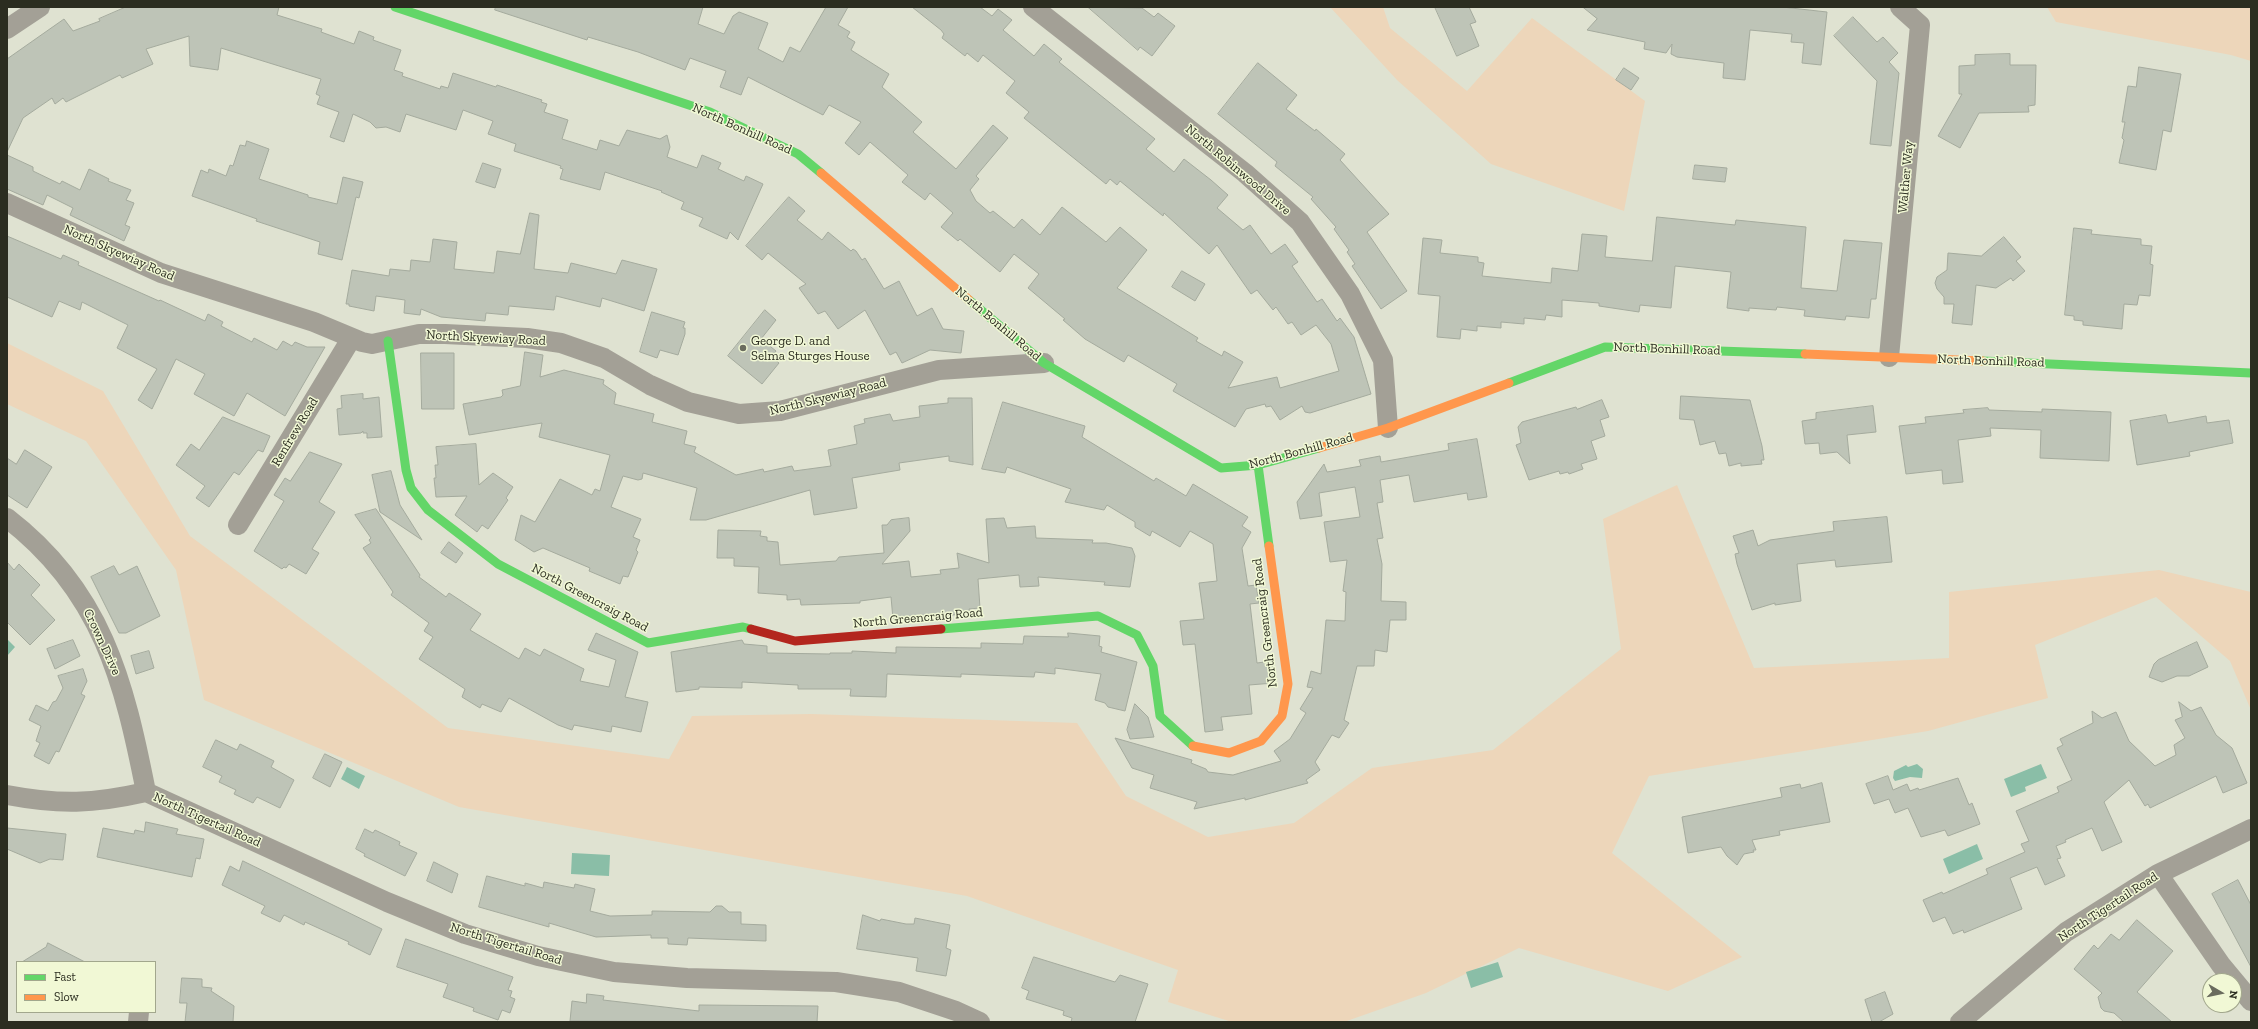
<!DOCTYPE html>
<style>
body{margin:0}
#map{position:relative;width:2258px;height:1029px;overflow:hidden;background:#dfe2d1;font-family:"Zilla Slab",serif}
canvas{display:block}
.frame{position:absolute;inset:0;border:8px solid #2b2d20;pointer-events:none}
.legend{position:absolute;left:16px;top:961px;width:140px;height:52px;box-sizing:border-box;background:#f1f8d5;border:1px solid #a2a78d;margin:0;padding:5px 7px;list-style:none;font-size:12px;color:#2b2d20}
.legend li{display:flex;align-items:center;gap:8px;height:20px}
.legend b{width:20px;border:1px solid #a2a78d}
.north{position:absolute;left:2202px;top:973px;width:40px;height:40px;box-sizing:border-box;background:#f1f8d5;border:1px solid #a2a78d;border-radius:50%;rotate:99deg;font-size:11px;font-weight:700;line-height:16px;text-align:center;color:#2b2d20}
.north::after{content:'';display:block;margin:auto;width:14px;height:18px;background:#6a6c5e;clip-path:polygon(50% 0,100% 100%,50% 72%,0 100%)}
</style>
<div id="map">
<canvas width="2258" height="1029"></canvas>
<div class="frame"></div>
<ul class="legend">
<li><b style="height:5px;background:#63d668"></b>Fast</li>
<li><b style="height:5px;background:#ff974d"></b>Slow</li>
</ul>
<div class="north">N</div>
</div>
<script>
const c = document.querySelector('canvas').getContext('2d');
c.lineJoin = 'round';
function paint(path, color) { c.fillStyle = color; c.fill(path, 'evenodd'); }
function stroke(path, color, width, dash) { c.strokeStyle = color; c.lineWidth = width; c.lineCap = dash ? 'butt' : 'round'; c.setLineDash(dash || []); c.stroke(path); }
function write(font, color, halo, rows, align = 'center') {
  c.font = font + ' "Zilla Slab",serif'; c.lineWidth = 3; c.setLineDash([]); c.textBaseline = 'middle'; c.strokeStyle = halo; c.fillStyle = color; for (const [text, x, y, turn = 0] of rows) {
    c.save(); c.translate(x, y); c.rotate((+turn || 0) * Math.PI / 180); c.textAlign = isNaN(turn) ? turn : align; if (halo) c.strokeText(text, 0, 0); c.fillText(text, 0, 0); c.restore();
  }
}
paint(new Path2D(`
 M1330 7H1383L1390 28 1467 91 1532 18 1645 101 1624 211 1491 164 1397 80Z
 M2047 7H2251V61L2231 55 2056 22Z
 M7 343 103 391 190 536 448 728 669 759 692 716 811 714 1077 723 1126 796 1208 837 1294 823 1372 768 1493 750 1621 649 1603 519 1677 485 1754 668 1949 658V592L2159 570 2251 592V710L2230 661 2156 597 2035 645 2048 698 1928 731 1649 776 1612 853 1742 957 1668 991 1519 948 1426 993 1344 1022H1232L1168 1002 1178 970 967 896 459 807 204 700 176 570 86 441 7 404Z`), '#edd6ba');
paint(new Path2D(`
 M7 639 15 647 7 656Z
 M1917 764 1923 769 1922 778 1910 777 1895 781 1893 778 1894 771 1906 765 1908 767Z
 M2041 764 2047 778 2025 787 2026 791 2011 797 2004 779Z
 M347 767 365 776 359 789 341 779Z
 M1977 844 1983 859 1949 874 1943 859Z
 M572 853 610 855 609 876 571 874Z
 M1498 962 1503 977 1471 988 1466 972Z`), '#8abea7');
const building = new Path2D(`
 M126 7H279L277 15 322 29 321 32 354 44 359 31 374 37 373 40 401 50 394 70 403 73 402 76 440 89 441 86 448 88 453 73 496 87 497 85 542 100 541 102 547 104 544 112 568 120 562 139 597 150 600 140 619 146 627 130 660 139 667 135 670 147 667 157 697 168 702 155 721 163 718 169 744 181 746 176 763 184 738 240 730 232 727 239 699 226 703 218 681 209 684 202 661 192 662 191 605 172 600 190 560 179 563 169 560 168 561 166 514 151 516 144 488 134 493 121 463 110 456 130 406 114 400 132 386 127 376 128 370 122 353 114 344 142 330 137 339 112 317 104 320 96 316 94 321 79 221 48 218 70 190 66 189 36 146 49 153 64 122 78 120 75 66 102 63 98 55 104 52 98 23 118 7 152V59L64 19 73 31 100 21 99 19Z
 M496 7H703L698 24 724 34 733 16 739 12 768 23 758 49 783 62 790 47 800 52 826 7H848L838 25 850 32 847 37 855 42 851 50 889 74 882 87 922 122 913 132 956 169 993 125 1008 138 976 176 979 179 970 190 976 201 990 213 993 211 1014 228 1022 219 1040 235 1062 207 1106 242 1120 227 1147 250 1117 288 1198 338 1196 341 1222 356 1224 351 1243 362 1228 388 1277 377 1280 388 1339 371 1331 344 1316 325 1301 335 1292 322 1288 324 1276 307 1273 310 1257 290 1251 294 1217 245 1209 254 1164 213 1163 216 1120 181 1117 185 1110 179 1106 184 1024 118 1029 112 1006 93 1015 81 983 55 978 62 967 53 965 56 942 38 944 34 941 30 912 7H980L992 16 998 9 1012 20 1003 30 1034 56 1044 44 1062 59 1059 62 1155 139 1146 149 1174 172 1184 159 1211 180 1228 195 1217 208 1243 230 1250 225 1271 254 1285 244 1298 262 1292 266 1317 302 1322 299 1337 321 1340 318 1354 337 1371 394 1310 413 1305 412 1302 406 1280 420 1271 406 1266 407 1265 404 1246 409 1235 427 1173 391 1177 384 1128 355 1124 362 1085 339 1063 320 1065 319 1028 288 1039 274 1014 254 1000 272 960 239 958 241 941 227 953 213 930 193 925 200 902 182 908 175 870 142 859 155 845 143 861 122 829 105 823 115 748 77 741 95 720 87 726 71 690 58 685 70 638 52 588 37 587 40 495 10Z
 M1088 7 1142 8 1154 17 1158 13 1175 26 1152 56 1140 47 1138 50Z
 M1435 7H1469L1476 22 1470 24 1479 46 1457 56Z
 M1583 7H1782L1827 12 1821 65 1802 63 1804 43 1791 42 1792 34 1750 30 1745 80 1723 78 1724 63 1677 57 1671 54 1672 44 1666 53 1644 49 1645 42 1587 30 1597 19Z
 M1853 17 1877 42 1883 37 1898 53 1889 62 1899 73 1891 146 1870 144 1877 81 1834 36Z
 M2010 54V65H2036L2035 105 2028 106 2029 112 1979 113 1960 148 1938 136 1962 94H1959V66L1975 65V55Z
 M1258 63 1297 95 1286 109 1315 131 1316 129 1345 154 1340 160 1389 214 1367 232 1407 291 1381 309 1352 266 1355 264 1347 252 1349 250 1334 229 1336 227 1311 199 1313 197 1275 166 1277 162 1218 114Z
 M2139 67 2181 74 2171 132 2163 130 2156 170 2119 163 2124 140 2122 138 2125 122H2122L2128 86 2136 87Z
 M1624 68 1639 78 1631 90 1616 80Z
 M247 141 269 149 259 179 308 195V197L337 204 343 177 363 182 359 198 356 197 342 260 318 254 320 242 256 221 257 219 192 196 201 170 208 173 209 169 226 176 230 165 233 166 240 145 245 146Z
 M7 155 33 167V171L60 184 62 181 80 190 89 169 109 179 108 181 131 190 126 200 134 203 125 225 130 227 124 241 70 215 73 208 47 195 43 205 7 189Z
 M483 163 501 169 495 188 476 182Z
 M1695 165 1727 168 1725 182 1693 179Z
 M789 197 805 211 797 220 822 240 828 232 851 251 853 249 856 251 862 260 865 258 884 289 899 281 917 316 932 308 943 329 964 331 961 353 930 350 902 363 896 352 890 355 865 310 838 329 825 311 818 314 799 288 806 284 768 253 762 260 746 246Z
 M530 213 539 215 534 269 568 273 571 263 616 274 622 260 657 269 644 311 602 298 600 307 556 296 554 310 509 306 508 315 486 313 485 321 441 317 421 309 420 315 404 313 405 300 376 296 374 311 349 306V304H346L352 270 389 276 390 269 410 271 411 260 430 262 433 239 457 242 454 269 494 273 497 251 520 254Z
 M1657 217 1735 225 1736 220 1806 227 1801 288 1837 291 1844 240 1882 243 1876 299H1871L1869 318 1846 316 1845 320 1804 316 1805 310 1777 307 1776 310 1749 308V311L1727 308 1731 272 1675 266 1671 308 1640 305 1639 312 1599 306V303L1562 300V317L1546 315 1545 320 1524 318V324L1501 322V328L1477 326V331L1461 329 1460 339 1437 337 1440 296 1418 294 1423 238 1442 240 1440 253 1478 257V262L1484 263 1482 276 1551 283 1552 268 1578 271 1582 234 1607 236 1605 257 1652 261Z
 M2074 228 2092 230 2091 234 2141 239V245L2152 246 2150 264 2153 265 2150 296 2139 295 2137 305 2124 304 2122 329 2083 325V321L2074 320V316L2065 315Z
 M7 236 61 259 63 255 79 262 78 265 159 301 160 300 205 321 208 314 223 322 221 326 252 342 254 338 277 350 283 341 292 346 295 342 307 347H325L285 416 247 393 234 416 194 394 205 374 176 359 152 409 138 400 157 369 117 348 128 325 82 302 80 310 59 301 52 317 7 297Z
 M2004 237 2021 257 2016 261 2025 271 2013 281 2011 278 1996 288 1976 285 1972 325 1952 323 1954 304H1944V297L1937 289 1935 283 1937 277 1947 270 1948 253 1981 256Z
 M1182 271 1205 284 1195 301 1172 287Z
 M765 310 776 320 761 339 776 351 772 357 779 363 762 384 728 356Z
 M652 312 685 322 683 328H685V334L678 355 660 350 657 358 640 352Z
 M525 352 543 355 540 377 564 370 604 380 603 384 616 393 614 404 654 414 652 422 687 431 684 444 696 447 694 452 736 475 763 469 764 472 792 466 794 471 831 466 828 450 857 444 854 426 865 423 864 419 890 414 893 421 920 417 919 406 948 403V398H972L973 465 949 461V456L899 463 900 470 852 478 857 508 814 515 810 490 706 520H690L697 488 643 473 642 479 638 480 623 476 611 507 641 519 633 537 640 540 636 550 638 552 628 577 623 576 620 584 589 571 590 568 543 548 534 552 515 540 521 515 535 522 560 479 592 495 595 489 600 491 610 455 539 437 542 423 469 435 463 404 501 397 503 395 502 390 520 386Z
 M421 353H454V409H422Z
 M363 394V399L379 397 382 437 367 438V433H363V431L361 433 339 435 337 409 342 408 341 396Z
 M1681 396 1750 400 1762 446 1764 460H1761L1762 464 1741 466V463L1729 466 1726 453 1719 454 1715 441 1700 445 1694 420 1680 419Z
 M1602 400 1609 417 1600 420 1605 436 1591 441 1597 459 1581 464 1583 469 1569 474 1568 472 1560 474 1559 471 1529 480 1516 445 1521 443 1518 427 1522 422 1576 407 1577 409Z
 M1003 402 1085 426 1082 437 1154 481 1156 478 1186 496 1193 484 1248 517 1242 526 1251 532 1242 548 1248 586 1256 585 1259 603 1250 604 1257 663 1272 661 1274 683 1249 685 1252 714 1221 717 1223 730 1205 732 1195 644 1183 645 1180 621 1204 619 1199 583 1217 581 1213 544 1190 531 1180 547 1152 531 1150 536 1135 527V522L1107 505 1104 510 1065 502 1071 489 1007 467 1005 473 982 469Z
 M1873 406 1876 432 1847 435 1850 464 1837 452 1820 454 1819 443 1805 444 1802 421 1816 419V413Z
 M1988 408 1989 410 2042 412V409L2111 412 2109 461 2040 458 2041 430 1990 428 1991 436 1958 440 1963 482 1943 484 1942 470 1906 474 1899 426 1926 423 1925 417 1964 413 1963 410Z
 M2166 415 2168 423 2206 416 2207 423 2229 420 2233 443 2189 452 2190 456 2137 465 2130 421Z
 M223 417 270 436 263 452 258 450 239 475 234 472 209 507 196 498 205 486 176 465 191 444 199 450Z
 M1477 439 1487 497 1468 500 1467 493 1414 502 1409 475 1380 480 1383 502 1377 503 1383 538 1377 539 1382 564 1381 601 1406 602V620H1390L1387 652 1375 650 1374 666H1357L1344 720 1349 723 1339 738 1332 735 1315 762 1320 770 1306 780 1308 783 1245 800V798L1194 809 1197 802 1150 788 1154 775 1132 768 1115 738 1192 760 1191 763 1206 769 1208 772 1233 775 1281 761 1274 751 1290 739 1306 713 1300 709 1313 688 1307 687 1311 671 1321 674 1326 620 1345 621 1346 592 1343 591 1347 560 1330 562 1324 522 1360 517 1355 487 1319 493 1322 516 1300 519 1297 502 1324 464 1327 472 1361 466 1359 460 1380 456 1381 462 1449 450 1448 444Z
 M476 444 479 485 493 473 513 487 506 498 508 500 488 529 482 525 477 532 455 515 467 496 436 497 434 478H436L435 465H438L436 447Z
 M25 450 52 467 27 508 7 495V458L16 464Z
 M310 452 342 464 319 502 335 512 312 549 319 553 306 574 289 564 286 568 284 567 282 569 254 551 284 501 274 495 285 478 290 481Z
 M391 471 400 505 422 540 380 512 372 475Z
 M376 509 420 575 419 577 446 597 449 593 481 614 470 630 519 659 525 648 540 656 544 649 584 669 580 681 609 687 616 660 588 650 596 633 638 652 625 697 648 702 641 732 612 726 611 732 574 725 572 730 558 725 509 698 501 712 482 704 480 708 462 697 465 689 419 659 433 637 424 631 429 623 391 595 393 592 363 548 371 543 369 540 371 538 355 515Z
 M1887 517 1892 562 1836 567 1835 560 1797 564 1801 601 1775 605V603L1752 610 1737 564 1735 554 1739 553 1733 536 1753 530 1758 546 1770 540 1834 531 1833 522Z
 M909 518 910 531 882 564 909 561 911 577 941 574 940 570 959 568 957 553 989 563 986 519 1004 518 1007 528 1035 526 1036 538 1093 540 1092 543H1106L1132 548 1135 556 1130 587 1104 585 1105 582 1038 577 1039 586 1020 587 1019 575 978 579 980 608 969 609 970 612 953 615 893 619 891 597 860 601V603L801 605 800 599 787 600V595L758 593 759 567 734 566V558H717L718 530 761 531 760 536 767 537V541L778 542 780 565 836 561 839 557 884 553 882 525H887L891 520Z
 M449 542 463 553 456 563 441 553Z
 M7 562 14 570 19 564 40 585 31 595 55 620 30 645 7 622Z
 M114 566 119 575 137 566 160 616 126 633H119L91 577Z
 M1068 633 1100 636 1099 646 1102 647 1101 652 1137 662 1125 711 1108 707 1105 703 1095 700 1101 674 1055 668V674L1035 672 1034 677 961 674V677L887 674 886 697 850 696 851 689H798V685L742 682V688L699 687V689L676 692 671 652 742 640 744 644 767 646V653L830 654V653H852V651L896 653V647L981 648V643L1023 644 1024 636 1068 637Z
 M73 640 80 656 55 669 47 649Z
 M2197 642 2208 667 2189 676H2177L2162 682 2149 677 2154 664 2158 660Z
 M149 651 154 668 136 674 131 656Z
 M83 669 87 681 81 694 85 696 59 752 56 751 49 764 34 756 40 743 36 741 41 726 29 720 36 705 48 711 53 702 56 701 63 688 58 676Z
 M2179 702 2191 711 2201 707 2216 735 2232 748 2247 783 2223 793 2216 776 2150 808 2148 804 2145 806 2129 780 2104 802 2122 842 2102 851 2092 828 2065 840 2066 842 2056 846 2061 858 2057 859 2065 876 2045 885 2037 867 2010 878 2022 909 1964 933 1963 930 1953 934 1945 917 1933 922 1923 900 1942 892 1943 894 1988 874 1986 869 2025 852 2021 844 2029 841 2016 811 2059 792 2057 787 2072 780 2057 748 2063 745 2060 739 2093 723 2092 711 2102 718 2116 712 2129 741 2155 766 2176 755 2174 745 2185 738 2175 720 2182 717Z
 M1135 704 1148 717 1154 737 1130 739 1127 730Z
 M216 740 237 750 240 744 274 761 271 767 294 780 280 808 257 797 253 803 234 794 236 790 219 782 222 776 203 767Z
 M325 754 342 762 330 787 313 778Z
 M1888 776 1893 790 1907 784 1910 791 1918 788 1919 790 1958 778 1969 805 1972 803 1980 824 1948 836 1945 830 1921 837 1908 808 1895 813 1889 799 1874 804 1866 784Z
 M1822 783 1830 822 1779 831 1780 835 1752 840 1756 850H1753L1754 852 1744 854 1737 865 1727 856 1721 847 1688 853 1682 817 1782 797 1780 788 1800 784 1801 788Z
 M146 822 178 829 176 834 204 839 200 859 196 858 192 877 97 857 103 828 134 834 135 830 144 832Z
 M7 828 66 834 63 860 50 859 40 863 7 849Z
 M365 829 373 833 375 830 400 842 399 845 417 853 405 876 364 856 365 854 356 849Z
 M243 861 382 929 370 955 348 944 349 942 305 922 304 925 284 915 280 922 261 913 265 906 222 885 230 866 239 871Z
 M434 862 458 874 452 893 427 881Z
 M487 876 525 886V883L543 888 544 882 574 888 575 884 595 889 590 911 610 916 652 915V911L710 912 716 906H722L729 912H741V924L766 925V941L688 938 687 945 668 944V938H651V935L596 937 549 923V927L479 907Z
 M2238 880 2251 905V967L2212 894Z
 M863 915 880 921 881 919 906 924H914L915 918 950 925 946 948 951 950 946 976 916 971 918 958 857 949Z
 M2137 920 2173 951 2137 992 2172 1022H2124L2114 1013 2104 1011 2101 1008 2098 997 2102 993 2074 969 2094 945 2098 949 2111 934 2119 940Z
 M406 939 513 977 508 990 512 991 510 997 515 999 510 1013 502 1010 498 1020 473 1011 474 1008 443 997 448 984 397 967Z
 M48 943 85 962H22L46 947Z
 M1034 957 1115 982 1120 975 1148 984 1135 1022H1071L1072 1018 1063 1015 1064 1011 1026 999 1029 991 1022 988Z
 M182 978 202 979V987L212 988 211 991 234 1006 233 1022H185L187 1003H180Z
 M1885 992 1893 1014 1879 1022H1872L1865 1000Z
 M587 994 604 996 603 1000 699 1011V1005L818 1006 817 1022 570 1021 572 1001 586 1003Z`);
paint(building, '#bec4b7');
stroke(building, '#a4aa9d', 1);
stroke(new Path2D(`
 M1033 7 1245 173 1300 222 1350 294 1383 360 1388 428
 M7 29 40 7
 M7 203 161 273 314 322 362 342 372 344 419 334H445L527 338 561 343 604 358 650 385 688 402 739 414 780 411 939 370 1044 363
 M1889 357 1920 25 1900 7
 M7 518C102 591 124 681 146 792
 M238 525 351 339
 M7 795C60 805 93 804 146 792L387 902 465 934 538 956 614 972 687 978 836 982 899 992 956 1011 980 1022
 M2158 874 2221 965 2251 1001
 M138 1022 139 1012
 M1960 1022 2066 932 2158 874 2251 829`), '#a3a096', 20);
stroke(new Path2D(`
 M395 7 710 112 798 154 821 173
 M969 300 1044 363 1221 468 1258 465 1319 448
 M388 341 406 470 411 488 428 510 498 564 648 643 743 627 751 629
 M1983 361 2251 373
 M1509 383 1605 347 1805 354
 M1258 465 1269 546
 M941 629 1098 616 1137 635 1153 666 1160 716 1193 746`), '#63d668', 9);
stroke(new Path2D(`
 M821 173 969 300
 M1805 354 1983 361
 M1319 448 1388 428 1509 383
 M1193 746 1229 753 1261 741 1282 716 1288 684 1269 546`), '#ff974d', 9);
stroke(new Path2D(`
 M751 629 795 641 941 629`), '#b3261e', 9);
for (const [x, y, r, color] of [
 [743,348,4,"#6a6c5e"]
]) { const dot = new Path2D(); dot.arc(x, y, r, 0, 2 * Math.PI); c.fillStyle = color; c.fill(dot); stroke(dot, '#f1f8d5', 1.5); }
write('13px', '#2b2d20', '#f1f8d5', [
 ["North Bonhill Road",742,129,24],
 ["North Robinwood Drive",1238,170,40],
 ["Walther Way",1906,177,-85],
 ["North Skyewiay Road",119,253,24],
 ["North Bonhill Road",998,324,40],
 ["North Skyewiay Road",486,338,3],
 ["North Bonhill Road",1667,349,2],
 ["North Bonhill Road",1991,361,2],
 ["North Skyewiay Road",828,397,-14],
 ["Renfrew Road",295,432,-59],
 ["North Bonhill Road",1301,451,-15],
 ["North Greencraig Road",590,598,28],
 ["North Greencraig Road",918,618,-5],
 ["North Greencraig Road",1265,623,-97],
 ["Crown Drive",102,642,65],
 ["North Tigertail Road",207,820,24],
 ["North Tigertail Road",2108,907,-33],
 ["North Tigertail Road",506,944,17]
]);
write('13px', '#2b2d20', '#f1f8d5', [
 ["George D. and",751,341],
 ["Selma Sturges House",751,356]
], 'left');
</script>
